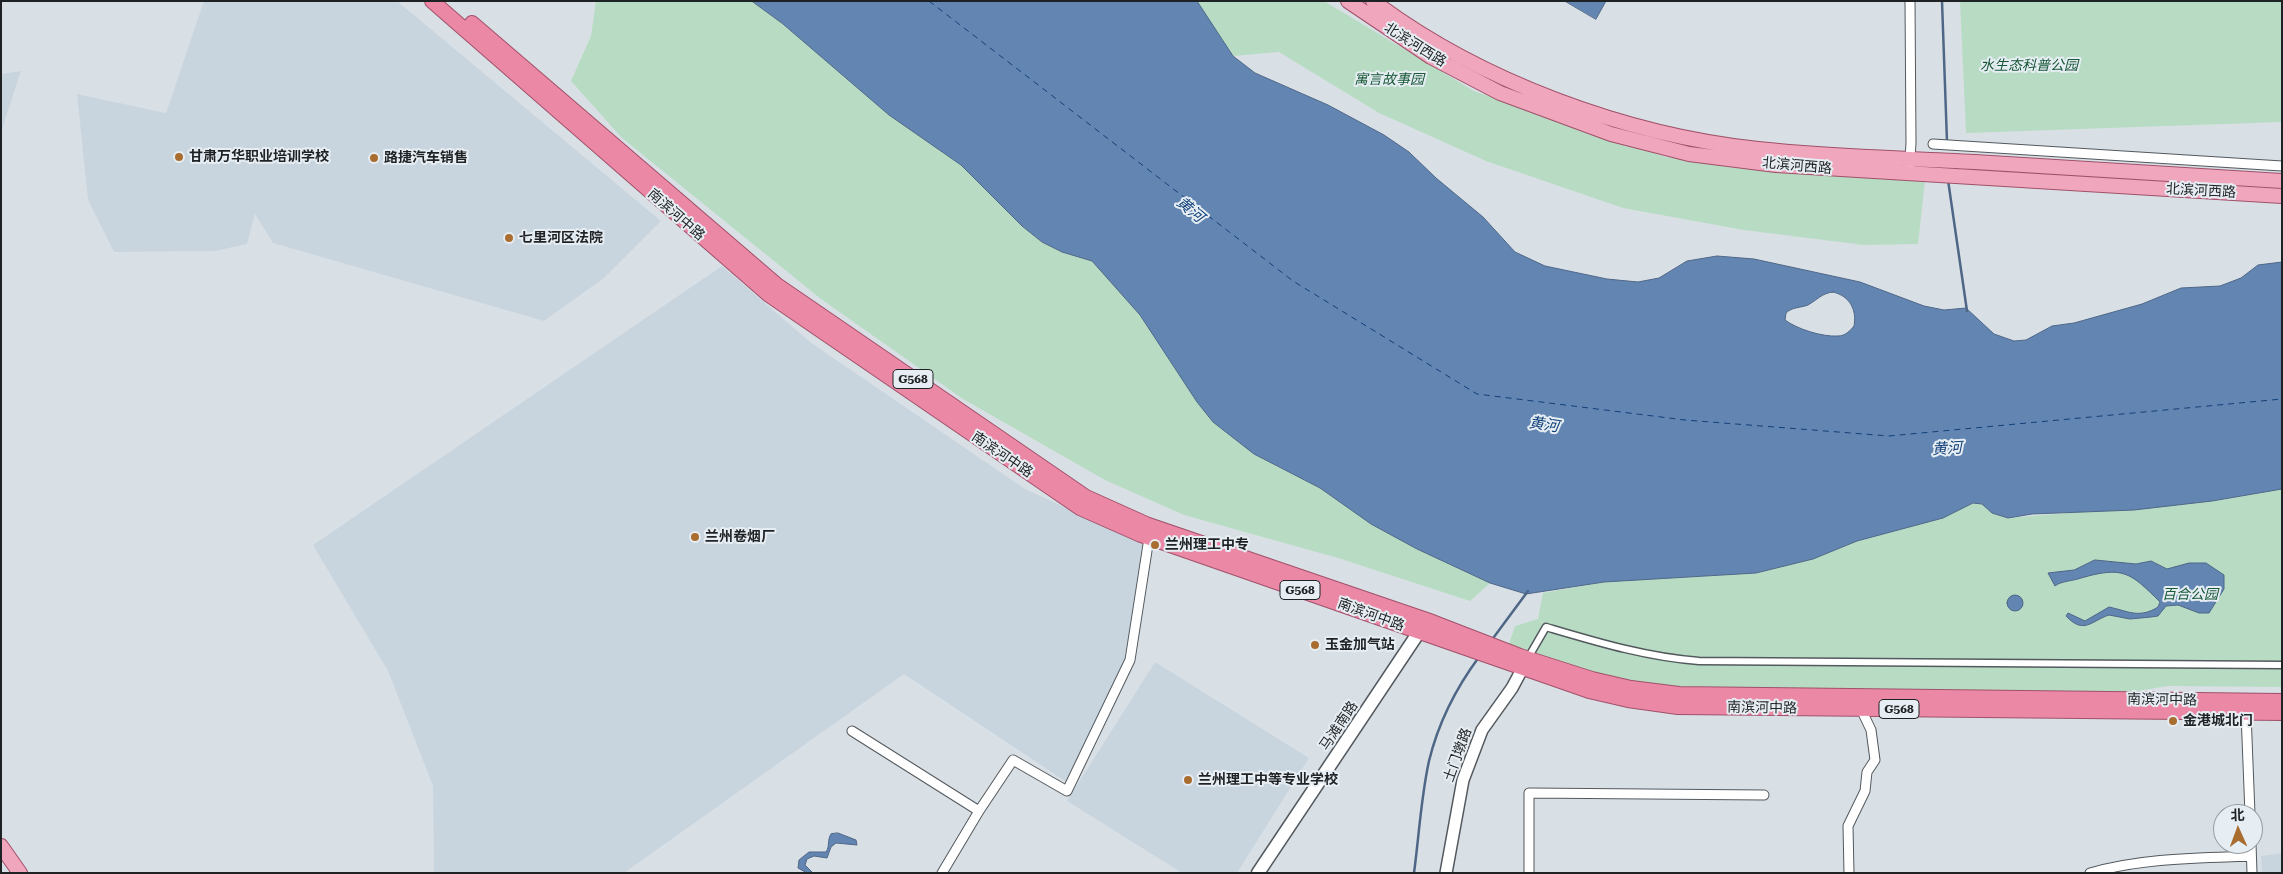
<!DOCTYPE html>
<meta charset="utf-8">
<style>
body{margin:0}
#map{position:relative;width:2283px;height:874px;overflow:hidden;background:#d9e0e5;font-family:"Roboto Serif","Noto Sans SC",serif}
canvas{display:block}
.frame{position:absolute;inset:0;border:2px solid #1f2224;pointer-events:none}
.north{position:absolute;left:2213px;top:804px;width:50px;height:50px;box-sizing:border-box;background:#e6edf3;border:1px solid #969ca0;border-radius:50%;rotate:358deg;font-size:14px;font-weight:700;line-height:20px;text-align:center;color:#1f2224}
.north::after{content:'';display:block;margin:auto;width:18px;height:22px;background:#a96d30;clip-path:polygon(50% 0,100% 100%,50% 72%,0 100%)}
</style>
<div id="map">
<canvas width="2283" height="874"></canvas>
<div class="frame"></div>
<div class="north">北</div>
</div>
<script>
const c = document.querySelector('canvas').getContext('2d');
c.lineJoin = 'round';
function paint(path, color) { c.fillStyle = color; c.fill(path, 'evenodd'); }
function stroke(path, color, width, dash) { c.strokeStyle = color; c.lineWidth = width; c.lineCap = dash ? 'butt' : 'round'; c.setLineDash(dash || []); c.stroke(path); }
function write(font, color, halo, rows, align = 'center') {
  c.font = font + ' "Roboto Serif","Noto Sans SC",serif'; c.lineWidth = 4; c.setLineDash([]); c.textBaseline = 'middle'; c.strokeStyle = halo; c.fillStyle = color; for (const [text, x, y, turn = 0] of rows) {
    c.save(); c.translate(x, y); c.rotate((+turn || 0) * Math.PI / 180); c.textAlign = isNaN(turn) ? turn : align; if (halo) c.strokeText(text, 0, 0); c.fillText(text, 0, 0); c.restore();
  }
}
paint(new Path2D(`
 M204 1H397L661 221 604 278 544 321 273 243 255 214 247 244 215 251 114 252 88 200 77 94 166 113Z
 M21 71 2 129 1 131V74Z
 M722 266 810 342 1025 489 1148 545 1129 656 1068 783 904 674 624 873H434L433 786 388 671 313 545Z
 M1155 662 1309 758 1237 873H1182L1067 801Z
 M2282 853V873H2262L2261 856Z`), '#c8d5df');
paint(new Path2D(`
 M596 1H752L783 24 889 115 961 165 1022 226 1042 242 1062 252 1092 261 1140 315 1197 402 1213 422 1276 466 1320 488 1371 524 1417 549 1490 583 1470 601 1338 558 1184 515 1105 480 963 399 821 299 622 138 571 81 591 36Z
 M1197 1H1324L1474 91 1665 157 1800 174 1925 181 1918 244 1864 245 1744 230 1623 208 1486 161 1379 113 1279 52 1233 56Z
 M1960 1H2282V122L1966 133Z
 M2282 489V687L2168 686 2125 693 1663 686 1584 671 1509 644 1515 626 1538 619 1543 593 1604 582 1756 573 1813 559 1857 541 1943 518 1973 503 1982 504 1992 513 2008 518 2212 501Z`), '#b7dcc3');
const water = new Path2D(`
 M752 1H1197L1233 56 1255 73 1328 105 1384 135 1409 152 1436 178 1483 217 1515 252 1545 266 1607 279 1638 282 1659 278 1687 261 1717 256 1754 259 1860 282 1924 306 1944 310 1966 308 1994 334 2014 341 2026 340 2052 326 2074 323 2142 304 2181 288 2220 286 2241 278 2258 265 2282 262V489L2212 501 2134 510 2032 514 2008 518 1992 513 1982 504 1973 503 1943 518 1857 541 1813 559 1756 573 1604 582 1526 594 1490 583 1417 549 1371 524 1320 488 1254 454 1213 422 1197 402 1140 315 1092 261 1062 252 1042 242 1022 226 961 165 889 115 783 24ZM1833 292C1850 296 1857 310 1854 326 1850 331 1845 336 1838 336 1822 337 1797 329 1785 320L1786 313C1792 307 1800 308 1808 305 1817 300 1822 293 1833 292Z
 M1565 1H1606L1596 19Z
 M2095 560 2136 564 2151 561 2167 569 2189 563H2206L2224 575V589L2209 613H2199L2178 605 2166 606 2158 616 2151 617 2130 619 2109 615C2091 621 2084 635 2066 616L2068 613 2085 621 2109 607C2128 611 2139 619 2158 607L2160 602C2130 572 2123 566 2081 578 2073 581 2061 581 2055 586L2048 573 2074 570Z
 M2007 603a8 8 0 1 1 16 0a8 8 0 1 1-16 0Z
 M838 833 856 840 857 845 836 843 831 847 827 858 814 856 807 859 805 865 813 873H807L798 868 799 860 809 852H826C830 846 827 840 831 834Z`);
paint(water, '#6385b2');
stroke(water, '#4f6787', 1);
stroke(new Path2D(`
 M1942 1 1947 142
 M1948 180 1967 311
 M1491 641 1528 591
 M1414 873C1419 836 1421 797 1429 761 1438 724 1456 688 1479 657`), '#4f6787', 2.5);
stroke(new Path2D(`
 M929 1 1293 281 1477 394 1685 420 1889 436 2282 399`), '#114079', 1, [6, 5]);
const pedestrian = new Path2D(`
 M1528 658 1546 627C1597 642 1646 657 1699 661L2282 665`);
const minor = new Path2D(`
 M1933 144 2282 166
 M1909 173 1911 143 1910 1
 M2246 713 2250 814
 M852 731 979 811 942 873
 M979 811 1013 760 1067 791 1130 660 1149 538
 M2251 844 2252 873
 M1529 873V793L1764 795
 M1849 873 1848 826 1865 791 1867 772 1875 760 1871 730 1861 709
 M2090 873C2142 858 2197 858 2251 856`);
const tertiary = new Path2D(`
 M1446 873 1463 780 1482 730 1512 688 1527 660`);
const secondary = new Path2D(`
 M1258 873 1425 623`);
const primary = new Path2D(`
 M1348 1 1431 57 1500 93 1611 134 1689 154 1776 165 2282 196
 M1373 1C1479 81 1626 135 1758 149 1830 157 1903 158 1975 162 2077 168 2179 175 2282 181
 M1 846 20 873`);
const trunk = new Path2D(`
 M432 1 769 295 1080 508 1141 535 1589 691 1628 700 1678 707 2282 713
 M472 23 777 285 1086 497 1146 524 1427 620 1520 656 1592 679 1631 688 1679 694 2282 701`);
stroke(pedestrian, '#53595e', 9);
stroke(minor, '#53595e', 11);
stroke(tertiary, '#53595e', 14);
stroke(secondary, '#53595e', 15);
stroke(primary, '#a0516a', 16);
stroke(trunk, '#a0516a', 16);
stroke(pedestrian, '#fff', 6);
stroke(minor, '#fff', 9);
stroke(tertiary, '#fff', 11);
stroke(secondary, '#fff', 12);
stroke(primary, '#f0a6bc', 14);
stroke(trunk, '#eb88a6', 14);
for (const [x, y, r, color] of [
 [179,157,5,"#a96d30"],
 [374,158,5,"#a96d30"],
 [509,238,5,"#a96d30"],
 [695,537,5,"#a96d30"],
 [1155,545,5,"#a96d30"],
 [1315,645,5,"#a96d30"],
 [2173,721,5,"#a96d30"],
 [1188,780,5,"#a96d30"]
]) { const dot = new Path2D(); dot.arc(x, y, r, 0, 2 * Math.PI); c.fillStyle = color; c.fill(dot); stroke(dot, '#e6edf3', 2); }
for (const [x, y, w] of [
 [913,379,40],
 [1300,590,40],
 [1899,709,40]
]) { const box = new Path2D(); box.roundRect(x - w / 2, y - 9.5, w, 19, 4); c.fillStyle = '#e6edf3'; c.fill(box); stroke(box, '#1f2224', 1); }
write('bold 12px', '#1f2224', null, [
 ["G568",913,379],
 ["G568",1300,590],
 ["G568",1899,709]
]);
write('14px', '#1f2224', '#e6edf3', [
 ["北滨河西路",1415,45,32],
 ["北滨河西路",1797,166,5],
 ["北滨河西路",2201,191,3],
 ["南滨河中路",676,215,41],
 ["南滨河中路",1002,455,34],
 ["南滨河中路",1371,615,20],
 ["南滨河中路",2162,700,1],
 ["南滨河中路",1762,708,1],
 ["马滩南路",1339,726,-56],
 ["土门墩路",1458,755,-70]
]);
write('italic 14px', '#175836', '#e6edf3', [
 ["水生态科普公园",2029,66],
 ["寓言故事园",1389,80],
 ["百合公园",2190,595]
]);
write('bold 14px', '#1f2224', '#e6edf3', [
 ["甘肃万华职业培训学校",189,157],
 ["路捷汽车销售",384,158],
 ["七里河区法院",519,238],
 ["兰州卷烟厂",705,537],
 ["兰州理工中专",1165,545],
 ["玉金加气站",1325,645],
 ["金港城北门",2183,721],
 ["兰州理工中等专业学校",1198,780]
], 'left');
write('italic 15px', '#114079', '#e6edf3', [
 ["黄河",1190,210,40],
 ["黄河",1544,425,9],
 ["黄河",1947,449,-3]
]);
</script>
